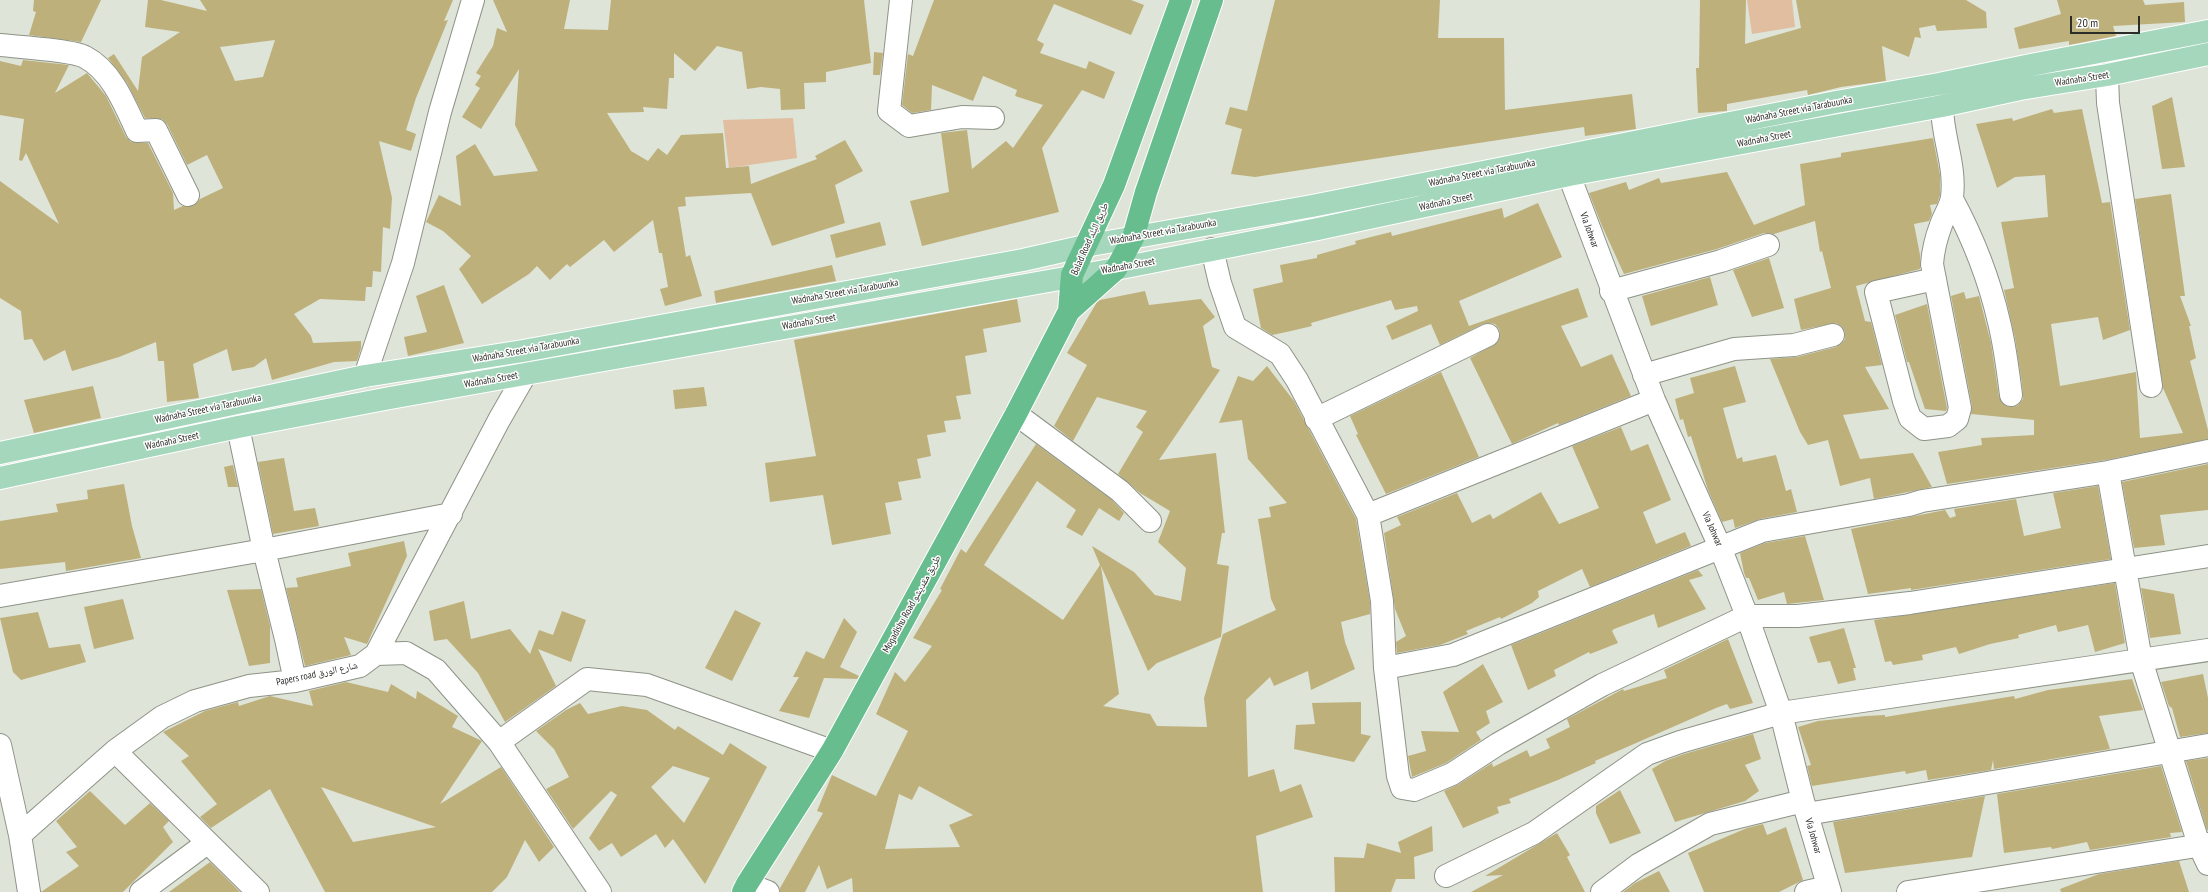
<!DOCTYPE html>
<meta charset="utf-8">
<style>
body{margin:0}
#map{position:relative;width:2208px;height:892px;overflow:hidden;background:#dee4d8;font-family:"PT Sans Narrow",sans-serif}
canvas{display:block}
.scale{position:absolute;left:2070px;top:16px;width:70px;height:18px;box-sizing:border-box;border:2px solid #2b2d28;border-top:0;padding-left:5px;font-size:12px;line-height:14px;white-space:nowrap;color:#2b2d28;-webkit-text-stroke:3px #fff;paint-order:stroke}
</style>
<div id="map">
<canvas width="2208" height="892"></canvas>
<div class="scale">20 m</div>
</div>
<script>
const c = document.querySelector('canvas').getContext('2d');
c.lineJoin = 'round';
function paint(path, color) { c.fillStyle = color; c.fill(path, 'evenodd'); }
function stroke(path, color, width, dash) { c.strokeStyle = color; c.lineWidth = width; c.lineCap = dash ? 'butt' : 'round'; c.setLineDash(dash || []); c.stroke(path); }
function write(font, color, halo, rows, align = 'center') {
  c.font = font + ' "PT Sans Narrow","Noto Naskh Arabic",sans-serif'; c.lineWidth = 3; c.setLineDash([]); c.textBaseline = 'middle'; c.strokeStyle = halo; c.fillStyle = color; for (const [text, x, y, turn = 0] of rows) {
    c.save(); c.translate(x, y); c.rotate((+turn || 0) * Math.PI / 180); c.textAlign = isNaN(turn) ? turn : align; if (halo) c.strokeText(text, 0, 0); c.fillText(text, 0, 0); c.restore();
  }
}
paint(new Path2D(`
 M1747 0H1792L1795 27 1752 34Z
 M793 118 797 158 729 168 723 120Z`), '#e0be9f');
paint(new Path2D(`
 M34 0H101L81 42 29 35 36 12 33 11Z
 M148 0H161L207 11 200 0H453L444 21 448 20 416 98 406 130 416 134 411 151 379 141 392 198 390 229 383 227 381 272 373 271 372 287H366L365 301 320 299 294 314 311 336 313 343 361 341V348L357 361 334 362 272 380 266 358 254 367 232 371 227 349 193 364 199 398 167 402 164 361H158L156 342 119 357 72 371 65 350 44 361 32 339 24 340 21 311 0 298V181L59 224 26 153 22 161 19 160 24 119 0 115V61L21 66 23 60 69 65 55 93 87 73 106 96 126 137 131 142 148 143 173 193 174 210 183 206H193L200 199 223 188 207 155 187 165 167 124 162 119 145 118 127 83 108 58 114 54 138 91 142 57 180 32 145 27ZM275 40 263 77 235 81 220 47Z
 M493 0H570L564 29 608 30 611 0H864L871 63 826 72V82L804 83 805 109 781 110 780 89 761 87 747 89 742 52 717 46 695 71 674 53V78H669L667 109 643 107 644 112 607 113 631 151 648 161 658 148 667 155 681 135 723 133 726 168 749 166 751 184 817 159 815 156 845 140 863 171 835 185 845 223 772 246 751 193 685 197 686 206 678 207 686 257 690 255 702 296 665 306 660 289 668 287 662 253H659L653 220 614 252 604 240 570 267 567 264 550 280 537 266 529 274 482 304 459 269 471 256 443 231 426 222 439 195 461 206 456 156 475 144 494 176 538 171 515 125 519 69 481 129 462 117 480 88 475 85 481 76 476 73 493 46 497 28 507 32Z
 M934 0H1131L1144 5 1131 35 1054 4 1037 40 1044 44 1040 53 1086 69 1089 61 1115 72 1104 99 1082 90 1042 148 1059 212 922 246 910 201 949 192 941 133 967 130 972 169 1006 141 1013 148 1043 105 1015 96 1017 90 983 76 973 101 932 85 931 110 912 113 902 105 908 54 913 56Z
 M1275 0H1440L1438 38H1504L1505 110 1632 94 1636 129 1585 136 1584 127 1255 177 1231 174 1242 129 1225 124 1230 107 1247 111Z
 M1700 0H1746L1745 44 1801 28 1796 0H1966L1986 12 1987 28 1937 31 1935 25 1919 28 1921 38 1915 37 1909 57 1882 46 1886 81 1841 87 1808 95 1807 90 1727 104V111L1698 113 1696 68H1699Z
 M2057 0H2143L2145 5 2184 2 2185 22 2113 26 2116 36 2069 45V41L2019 49 2014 28 2061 14Z
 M874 52 883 53 880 75H873Z
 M2172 97 2185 167 2162 169 2152 106Z
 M2052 109 2054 113 2082 109 2102 203 2110 202 2130 330 2103 340 2098 317 2051 324 2060 386 2136 372 2140 438 2183 433 2163 388 2135 199 2171 194 2185 296H2180L2191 326H2189L2196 358 2190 361 2208 430V439L2106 460 1947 484 1938 452 1982 445 1981 438 2034 435V420L1971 414 1972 406 1951 296 1964 292 1966 299 1979 296 1991 343 1999 397 2006 406 2012 407 2018 405 2023 399 2022 384 2015 338 2004 290 2014 288 2001 222 2048 217 2045 175 2015 177 1997 188 1976 124 2012 118 2013 121Z
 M1933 138 1940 175V195L1937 204 1930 205 1932 214 1929 221 1914 224 1920 255V269L1856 286 1865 321 1871 322 1882 365 1865 367 1889 409 1843 415 1860 459 1913 453 1932 487 1874 499 1870 478 1840 486 1828 440 1808 445 1800 432 1770 359 1797 357 1836 347 1841 344 1845 339V332L1842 327 1836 323 1801 330 1794 299 1831 288 1822 251 1820 252 1815 221 1774 234 1764 233 1717 249 1624 274 1602 226 1589 193 1626 182 1629 190 1659 178 1661 183 1727 172 1754 225 1805 205 1800 164 1841 157V153Z
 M1538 203 1562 257 1459 301 1469 326 1578 288 1588 317 1561 326 1581 367 1612 354 1631 396 1559 425 1558 423 1512 444 1470 358 1498 342 1500 335 1499 329 1495 324 1488 323 1483 324 1440 345 1431 324 1392 340 1386 326 1418 311 1417 306 1395 310 1391 300 1311 323 1312 326 1291 331 1272 335 1261 328 1253 289 1283 282 1280 265 1317 258V255L1356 244 1355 241 1391 232 1392 236 1502 208 1504 218Z
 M880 222 886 245 836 258 830 235Z
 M1769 258 1784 308 1752 317 1733 270Z
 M832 265 836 281 716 303 714 291Z
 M1710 277 1718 305 1651 326 1642 296Z
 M444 285 464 343 408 356 404 337 427 332 416 296Z
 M1145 291 1149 305 1201 299 1215 317 1203 326 1212 367 1220 370 1159 460 1216 453 1225 533H1222L1217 564 1229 566 1221 637 1157 663 1148 671 1101 566 1119 694 1103 706 1150 714 1157 726 1207 727 1204 698 1223 634 1276 610 1271 599 1258 519 1271 517 1269 507 1287 503 1248 459 1242 420 1219 423 1238 376 1253 381 1267 366 1294 401 1356 519 1370 602V614L1341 622 1345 642 1355 669 1311 690 1308 671 1274 686 1270 677 1246 700 1248 777 1274 769 1280 792 1301 784 1313 817 1256 836 1263 892H853L852 878 827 889 819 865 805 892H780V888L823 813 817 811 832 775 876 796 908 731 876 714 895 672 905 682 932 646 913 638 942 590 940 589 961 549 966 553 1036 444 1112 500 1124 513 1119 521 1099 508 1082 536 1066 527 1076 510 1037 481 984 565 1063 620 1100 565 1092 546 1134 572 1155 595 1181 601 1186 568 1158 542 1170 511 1140 493 1118 474 1143 432 1136 427 1147 411 1097 397 1073 441 1054 426 1087 365 1067 353 1097 302 1100 300ZM919 786 973 815 949 825 960 847 885 849 899 794 912 800Z
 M1017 299 1021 322 983 329 987 352 965 356 971 394 956 396 961 419 944 421 946 432 927 435 931 456 917 459 921 478 898 482 902 500 885 503 891 534 832 545 823 495 770 502 765 463 816 456 794 340Z
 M1927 304 1947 408 1946 411 1925 409 1909 362H1907L1895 315Z
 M1735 366 1746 402 1723 408 1737 459 1742 457 1743 462 1776 455 1786 491 1791 489 1797 512 1760 519 1735 528 1733 519 1722 522 1708 490 1691 436 1688 437 1683 419 1680 420 1675 399 1694 393 1690 378Z
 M1441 372 1479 457 1386 494 1356 435 1358 434 1350 416Z
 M93 386 101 418 34 433 24 400Z
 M704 387 707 406 675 409 673 390Z
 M1621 427 1631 451 1648 444 1671 500 1643 512 1656 544 1685 532 1691 546 1590 587 1582 569 1538 591 1539 597 1532 603 1501 619 1500 617 1466 631 1468 634 1440 645 1397 653 1396 642 1406 636 1395 609 1384 533 1401 525 1397 517 1457 493 1472 523 1490 514 1493 519 1541 492 1559 524 1599 508 1572 446Z
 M284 458 294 511 315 508 319 526 273 534 258 462Z
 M2208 464V510L2160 515 2165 545 2134 548 2122 482Z
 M233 465 238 487H228L224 467Z
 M124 484 132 526 141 558 66 571 65 562 0 569V521L58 512 56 504 88 499 87 490Z
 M2098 486 2111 559 1911 590V588L1868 594 1851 529 1945 510 1950 518 1956 516 1954 509 2016 499 2024 536 2061 528 2053 493Z
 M1805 536 1824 600 1787 604 1784 592 1758 600 1749 578H1746L1744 573 1740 553 1765 543Z
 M404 541 407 556 367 644 344 637 351 655 305 666 286 588 298 587 296 578 351 566 348 553Z
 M1698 570 1703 576 1689 580 1706 609 1658 628 1654 614 1614 629 1612 631 1618 643 1590 654 1589 652 1554 670 1556 676 1528 690 1511 645Z
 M2115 583 2125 643 2095 652 2088 625 2058 632 2056 625 2018 635 2019 638 1990 644 1959 654 1956 647 1922 655 1923 660 1893 665 1891 661 1885 662 1874 620Z
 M2141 588 2174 594 2181 634 2150 638Z
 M261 589 270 626V663L249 666 227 590Z
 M123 599 134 639 94 649 84 607Z
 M464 601 471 639 510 629 530 654 539 630 553 635 562 611 586 620 571 662 538 649 556 686 505 722 478 673 447 639 434 641 429 611Z
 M735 610 761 623 732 681 705 668Z
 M38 612 49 648 80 644 86 662 21 680 13 672 0 618Z
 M844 618 857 632 840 667 859 676 857 679 824 678 809 718 779 711 799 677H793L806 651 824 659Z
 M1844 628 1856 668H1853L1856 680 1838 684 1830 661 1818 663 1809 637Z
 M1728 639 1753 703 1730 709 1727 704 1716 708 1595 761 1596 763 1558 780 1509 799 1511 803 1497 807 1499 813 1463 828 1444 791 1459 784 1492 763 1493 767 1527 750 1530 757 1550 748 1546 739 1570 727 1567 719 1623 689 1624 691 1667 678 1664 670Z
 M1483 664 1503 702 1486 711 1490 723 1476 732 1481 740 1446 763 1412 777 1408 756 1426 751 1421 731 1459 732 1443 692Z
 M2203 674 2208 698V733L2180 737 2172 708 2169 706 2161 682Z
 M2132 679 2143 710 2099 716 2110 749 1994 769 1993 760 1991 770 1928 780 1926 770 1906 774 1905 771 1812 786 1807 766 1811 765 1798 727 1818 721 1866 716 1885 715V717L2014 696 2015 699 2048 690Z
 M346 682 388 692 391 684 416 699 417 691 458 716 452 727 482 741 440 804 501 767 554 847 539 862 525 840 507 877 492 892H325L270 789 211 828 200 817 217 804 181 761 189 756 163 732 205 711 238 702 239 706 270 696 313 706 309 691ZM321 787 427 824 436 827 353 842Z
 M1361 702V734L1371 736 1354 762 1294 749 1296 725 1315 724 1312 703Z
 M580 703 588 714 622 706 647 710 675 730 678 726 723 755 730 743 767 767 705 884 673 839 665 848 656 834 621 857 612 843 599 851 589 838 617 795 611 791 573 829 546 789 569 777 554 749 536 731 566 710ZM673 766 710 778 684 823 651 787Z
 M1753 734 1761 759 1745 765 1759 791 1745 801 1675 822 1652 769 1665 761 1684 754Z
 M2208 758V830H2207L2186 761Z
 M2161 766 2182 832 2170 833 2171 837 2090 850 2087 842 2052 849 2051 847 2004 853 1997 794Z
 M1620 790 1641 833 1610 844 1596 813V806Z
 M90 791 125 825 150 803 169 821 163 827 173 842 123 892H41L79 866 66 852 77 847 56 821Z
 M1985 796 1972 857 1845 873 1833 822Z
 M1763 824 1767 835 1786 827 1803 880 1779 892H1704L1688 853 1747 828Z
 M1432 826 1433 851 1414 857 1415 879H1396L1391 892H1335L1334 857 1364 858 1367 843 1401 853 1398 842Z
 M1557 833 1570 855 1567 857 1585 892H1471L1503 875 1485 876Z
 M2179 861 2189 892H2061L2060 889 2099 874Z
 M210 862 240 892H169Z
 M1659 871 1670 892H1623L1635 883Z`), '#beb07b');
const minor = new Path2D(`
 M901 0 889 111 909 126 962 117 993 118
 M0 45C18 47 72 50 85 57 112 71 125 105 137 131L156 130 188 195
 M2107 75 2108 103 2151 386
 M1569 175 1654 400 1720 547 1747 616 1781 713 1803 801 1830 892
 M1952 199C1973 238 1989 278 1999 322 2005 346 2008 371 2011 395
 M1212 249 1220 283 1235 327 1280 354 1297 380 1368 515 1382 601 1385 668 1398 776 1402 788 1414 790 1452 774 1498 744 1602 685 1747 616H1798L1910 603 2208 556
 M1935 279 1876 292 1904 401 1910 418 1924 429 1948 426 1957 419 1960 408 1932 264C1933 251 1936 238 1941 225 1944 216 1951 206 1952 197 1956 165 1942 137 1942 106
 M1611 291 1721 261 1768 245
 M1644 375 1734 349 1794 345 1833 335
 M365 376 403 263 440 112 473 0
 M1016 414 1120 491 1150 521
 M1316 419 1488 335
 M238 427 264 550 286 639 295 681
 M2108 472 2141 660 2199 845 2208 864
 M1368 515 1654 400
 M0 596 264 550 451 514
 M376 654 499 420 526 373
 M1385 668 1453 655 1762 531 1909 505 1922 501 2108 472 2208 451
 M499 742 587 679 647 685 832 751
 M0 745 20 835 29 892
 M115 751 258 892
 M1807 814 2208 745
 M20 835 115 751 162 717 195 701 249 686 295 681 360 666 376 654 406 653 436 670 499 742 600 892
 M1446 876 1534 833 1647 754 1680 742 1781 713 2208 650
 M747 884 768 892
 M141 892 207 843
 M1602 892 1638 865 1710 824 1803 801
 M1806 892 1828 887
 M1908 892 2208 844`);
const major = new Path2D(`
 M0 453 365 376 523 351 1023 260 1085 246 1312 206 1836 102 1939 84 2031 65 2208 31
 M0 478 238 427 390 398 1116 269 1318 229 1569 175 1942 106 2020 89 2107 75 2208 54`);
const highway = new Path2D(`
 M1069 311 1072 275 1114 185 1181 0
 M743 892 747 884 832 751 1016 414 1069 311 1116 269 1133 238 1146 192 1212 0`);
stroke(minor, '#8e9387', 24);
stroke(major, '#fff', 24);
stroke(highway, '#fff', 24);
stroke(minor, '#fff', 22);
stroke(major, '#a4d7bb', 22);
stroke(highway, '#67bd8e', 22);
write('10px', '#2b2d28', '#fff', [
 ["Wadnaha Street",2082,79,-9],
 ["Wadnaha Street via Tarabuunka",1799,110,-11],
 ["Wadnaha Street",1764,139,-11],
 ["Wadnaha Street via Tarabuunka",1482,173,-11],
 ["Wadnaha Street",1446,202,-12],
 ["Via Johwar",1589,230,70],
 ["Wadnaha Street via Tarabuunka",1163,232,-10],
 ["Balad Road طريق البلد",1090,239,-66],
 ["Wadnaha Street",1128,266,-10],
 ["Wadnaha Street via Tarabuunka",845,292,-10],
 ["Wadnaha Street",809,322,-10],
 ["Wadnaha Street via Tarabuunka",526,350,-10],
 ["Wadnaha Street",491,380,-10],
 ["Wadnaha Street via Tarabuunka",208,409,-12],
 ["Wadnaha Street",172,441,-12],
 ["Via Johwar",1712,529,66],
 ["Mogadishu Road طريق مقديشو",912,604,-61],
 ["Papers road شارع الورق",317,674,-12],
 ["Via Johwar",1813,836,74]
]);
</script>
